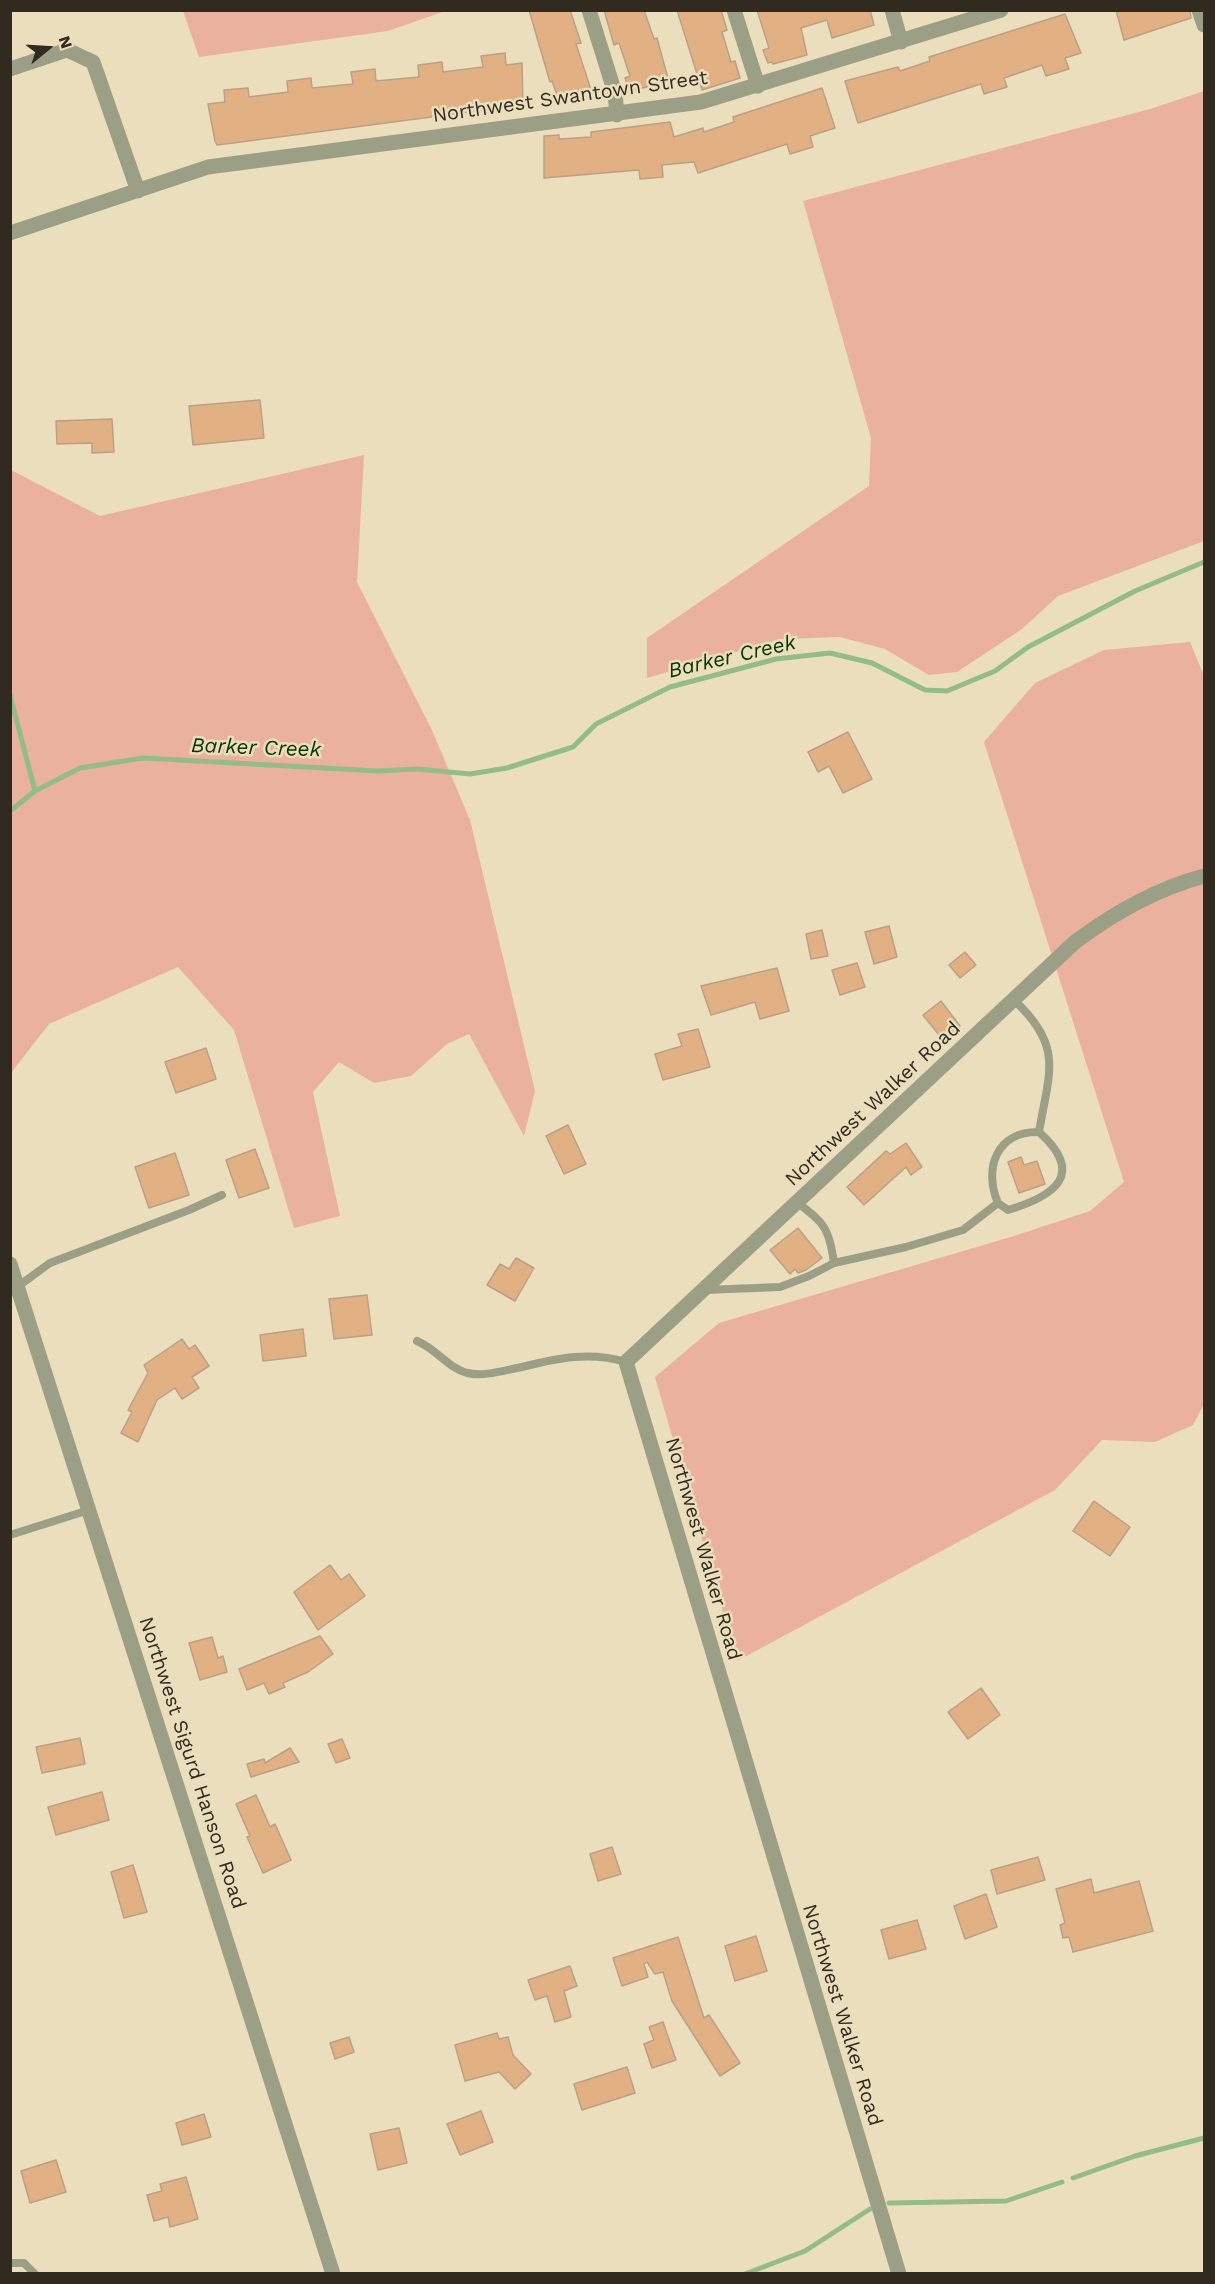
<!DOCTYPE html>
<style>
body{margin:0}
#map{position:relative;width:1215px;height:2284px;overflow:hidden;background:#ebdebc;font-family:"Work Sans",sans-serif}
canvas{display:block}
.frame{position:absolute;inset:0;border:12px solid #302b1e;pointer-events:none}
.north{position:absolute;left:18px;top:18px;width:60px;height:60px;-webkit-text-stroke:4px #ebdebc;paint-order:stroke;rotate:72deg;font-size:16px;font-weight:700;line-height:24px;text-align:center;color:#302b1e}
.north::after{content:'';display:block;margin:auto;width:21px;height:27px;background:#302b1e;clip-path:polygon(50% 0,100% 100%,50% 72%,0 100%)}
</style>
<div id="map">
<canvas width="1215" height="2284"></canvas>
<div class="frame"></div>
<div class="north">N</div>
</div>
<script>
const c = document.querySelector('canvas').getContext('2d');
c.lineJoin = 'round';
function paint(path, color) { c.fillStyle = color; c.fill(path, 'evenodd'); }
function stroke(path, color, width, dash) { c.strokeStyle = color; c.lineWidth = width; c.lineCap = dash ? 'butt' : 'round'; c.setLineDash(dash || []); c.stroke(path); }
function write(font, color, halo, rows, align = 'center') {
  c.font = font + ' "Work Sans",sans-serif'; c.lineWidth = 5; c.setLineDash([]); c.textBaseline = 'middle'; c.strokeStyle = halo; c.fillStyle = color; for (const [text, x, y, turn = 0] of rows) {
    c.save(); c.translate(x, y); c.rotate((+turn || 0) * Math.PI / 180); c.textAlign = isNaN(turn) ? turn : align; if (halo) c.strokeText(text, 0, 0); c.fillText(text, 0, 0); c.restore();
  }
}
paint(new Path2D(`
 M183 11V10L445 11 388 31 199 57Z
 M1204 91V541L1058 596 1022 629 957 672 929 675 885 649 840 637 780 639 647 678V638L869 486 871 438 803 201 1150 109Z
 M364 455 357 582 431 728 470 820 535 1091 524 1136 469 1034 447 1044 411 1076 374 1083 339 1062 313 1092 340 1216 294 1228 234 1030 178 967 49 1024 11 1073V470L100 516Z
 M1190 642 1204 676V1404L1193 1425 1155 1442 1102 1440 1055 1490 737 1661 655 1377 719 1323 1014 1236 1090 1211 1124 1182 984 742 1035 683 1104 650Z`), '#eab19e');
stroke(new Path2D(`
 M10 695 35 791
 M10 811 35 791 80 768 143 758 378 771 417 769 470 774 507 768 573 747 596 724 670 687 776 659 830 653 872 663 925 690 947 691 995 671 1028 647 1135 591 1204 562
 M1073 2178 1135 2156 1204 2138
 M889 2203 1006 2201 1062 2182
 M745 2274 805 2251 870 2209`), '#93bc8a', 5);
const building = new Path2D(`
 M529 10H570L581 43 576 44 591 90 559 101 552 81 550 82Z
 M604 10H644L654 39 657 38 669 82 629 91 625 78 630 76 619 43 614 45Z
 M677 10H721L727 30 722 32 731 62 735 61 740 78 702 90Z
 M757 10H870L874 25 832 38 827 20 801 28 807 55 773 64 772 62 768 63 763 50 769 48Z
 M1116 10H1190L1191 18 1124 40Z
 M1065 14 1081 53 1065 58 1069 69 1046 76 1042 65 1004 78 1007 87 984 94 981 84 858 123 845 81 898 67 900 71 930 61 929 57Z
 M505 53 506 65 522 63 523 105 233 143 217 145 215 141 208 104 225 102 224 90 248 88 249 97 288 92 287 81 311 78 312 88 353 84 351 72 375 69 376 81 419 77 418 65 442 62 443 72 483 67 481 56Z
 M822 88 835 128 810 136 813 147 790 154 787 144 698 173 694 162 662 165 663 177 640 179 639 170 544 178V136L559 135V139L591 137V132L670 122 674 137 703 128 704 132 734 122 733 117Z
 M260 400 264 438 193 445 189 406Z
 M112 419 114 452 92 453V443L57 444 56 421Z
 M848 732 872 779 843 793 829 766 818 772 808 752Z
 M889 926 897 957 874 964 865 932Z
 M822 930 828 956 811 959 806 934Z
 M965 952 976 965 960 978 949 965Z
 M857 963 865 987 840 995 832 970Z
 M777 968 789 1011 760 1019 755 1002 711 1015 701 986Z
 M941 1001 960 1026 943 1040 923 1015Z
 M698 1029 710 1067 663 1080 655 1054 682 1046 678 1034Z
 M206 1048 216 1079 176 1093 165 1062Z
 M568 1125 586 1164 564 1174 546 1136Z
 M906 1143 922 1167 911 1175 906 1167 864 1205 847 1187 886 1151 890 1154Z
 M255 1149 269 1188 239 1198 226 1160Z
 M175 1153 189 1195 149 1208 135 1167Z
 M1021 1157 1024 1165 1037 1161 1045 1184 1019 1193 1008 1162Z
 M798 1228 822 1258 806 1270 798 1273 795 1269 790 1274 770 1250Z
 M516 1258 534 1268 515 1301 487 1285 500 1264 509 1269Z
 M367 1295 372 1335 334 1339 329 1299Z
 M303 1329 306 1356 263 1361 260 1335Z
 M182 1339 189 1349 195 1345 209 1366 192 1377 199 1388 182 1399 175 1388 157 1400 138 1442 121 1433 132 1412 128 1410 148 1373 144 1365Z
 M1094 1501 1130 1527 1110 1556 1073 1531Z
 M330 1565 341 1580 349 1574 365 1596 318 1630 294 1592Z
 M320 1636 333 1654 308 1672 283 1683 285 1687 269 1694 264 1683 247 1690 239 1669Z
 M212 1637 218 1658 223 1656 227 1672 200 1680 189 1643Z
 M981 1688 1000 1715 968 1739 948 1712Z
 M80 1738 85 1764 42 1773 36 1747Z
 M342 1739 350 1758 336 1763 328 1744Z
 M290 1748 299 1762 251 1777 247 1764 264 1759 265 1763Z
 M102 1792 109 1820 56 1835 48 1807Z
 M256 1795 270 1827 275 1824 291 1860 263 1873 247 1837 250 1836 236 1804Z
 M612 1847 621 1874 598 1881 590 1854Z
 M1038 1857 1045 1880 997 1894 991 1870Z
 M133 1865 147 1912 124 1918 111 1872Z
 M1091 1879 1094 1893 1139 1881 1153 1931 1073 1952 1069 1937 1063 1938 1060 1925 1065 1923 1056 1889Z
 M986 1894 997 1927 965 1939 954 1906Z
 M917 1920 926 1949 889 1959 881 1930Z
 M756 1936 767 1971 735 1981 725 1946Z
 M678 1937 704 2018 709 2015 740 2063 720 2076 672 2001 663 1972 655 1974 647 1962 644 1964 648 1977 622 1986 613 1958Z
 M570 1966 577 1986 564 1991 571 2017 555 2022 547 1996 535 2000 528 1980Z
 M663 2022 676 2060 652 2068 644 2044 654 2040 649 2027Z
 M497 2033 499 2039 508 2037 513 2055 531 2074 515 2089 499 2072 465 2081 455 2045Z
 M349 2037 354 2052 335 2059 330 2043Z
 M627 2067 635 2093 582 2110 574 2084Z
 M481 2111 493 2142 460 2155 447 2124Z
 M204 2114 211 2137 182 2145 176 2123Z
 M399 2128 407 2163 378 2170 370 2134Z
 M56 2160 66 2192 30 2203 21 2171Z
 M186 2177 198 2219 170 2227 168 2217 154 2221 147 2195 162 2191 160 2184Z`);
paint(building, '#e2b183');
stroke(building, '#bba087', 1.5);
stroke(new Path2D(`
 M798 1203C825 1224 829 1228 834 1263
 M998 1203C983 1168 997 1131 1039 1132
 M17 1287 50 1263 189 1210 222 1195
 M705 1290 780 1287 809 1276 834 1263 906 1247 963 1230 998 1203 1008 1210C1055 1196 1086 1174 1039 1132 1049 1072 1064 1047 1015 1001
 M417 1341C438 1350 448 1368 467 1373 484 1377 505 1370 522 1367 558 1358 590 1351 626 1362
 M10 1535 89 1510
 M10 2263H24L35 2274`), '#9b9f85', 8);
stroke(new Path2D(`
 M589 10 615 93 617 115
 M734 10 758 86
 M892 10 901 42
 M1199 10 1204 25
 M10 69 67 50 93 62 138 191
 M10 233 208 167 701 102 1001 10
 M10 1264 333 2274
 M899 2274 626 1362 1075 942C1115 912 1156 889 1204 876`), '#9b9f85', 15);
write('20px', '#302b1e', '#ebdebc', [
 ["Northwest Swantown Street",570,97,-8],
 ["Northwest Walker Road",873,1104,-43],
 ["Northwest Walker Road",703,1549,74],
 ["Northwest Sigurd Hanson Road",192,1763,72],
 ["Northwest Walker Road",842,2015,73]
]);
write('italic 21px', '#093300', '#ebdebc', [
 ["Barker Creek",732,657,-13],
 ["Barker Creek",256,748,2]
]);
</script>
